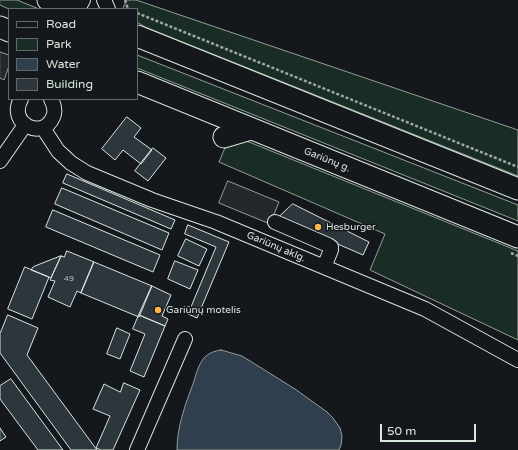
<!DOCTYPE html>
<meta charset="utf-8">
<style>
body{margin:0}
#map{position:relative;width:518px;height:450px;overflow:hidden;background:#14181c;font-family:"Varela Round",sans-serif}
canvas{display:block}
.legend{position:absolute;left:8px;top:8px;width:130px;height:92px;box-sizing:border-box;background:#14181c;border:1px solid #626a69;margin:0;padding:5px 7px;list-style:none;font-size:12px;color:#d8e6dc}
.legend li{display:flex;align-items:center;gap:8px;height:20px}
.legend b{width:20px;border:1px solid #626a69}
.scale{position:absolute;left:380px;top:424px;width:96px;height:18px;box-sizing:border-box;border:2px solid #d8e6dc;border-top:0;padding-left:5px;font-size:12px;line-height:14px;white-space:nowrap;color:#d8e6dc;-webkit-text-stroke:3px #14181c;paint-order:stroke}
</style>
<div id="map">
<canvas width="518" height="450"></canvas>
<ul class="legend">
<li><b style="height:5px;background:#14181c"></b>Road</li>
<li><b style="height:11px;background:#1a2d24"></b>Park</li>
<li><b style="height:11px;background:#2f3f4d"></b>Water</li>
<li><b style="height:11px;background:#2c363c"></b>Building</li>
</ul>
<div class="scale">50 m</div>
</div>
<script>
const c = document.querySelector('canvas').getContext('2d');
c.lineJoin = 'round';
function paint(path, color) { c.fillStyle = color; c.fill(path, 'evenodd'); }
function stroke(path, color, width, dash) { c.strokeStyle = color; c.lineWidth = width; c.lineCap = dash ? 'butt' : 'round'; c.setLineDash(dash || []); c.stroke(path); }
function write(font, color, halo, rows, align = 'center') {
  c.font = font + ' "Varela Round",sans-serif'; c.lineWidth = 3; c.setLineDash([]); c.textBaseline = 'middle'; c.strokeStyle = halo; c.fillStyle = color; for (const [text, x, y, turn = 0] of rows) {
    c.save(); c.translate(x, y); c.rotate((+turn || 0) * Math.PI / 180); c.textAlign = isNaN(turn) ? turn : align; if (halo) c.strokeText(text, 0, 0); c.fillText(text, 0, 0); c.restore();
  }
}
const green = new Path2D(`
 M0 0H17L39 9H9L0 5Z
 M127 0H136L518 130V176L145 27 137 22V9H123Z
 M137 55 518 205V221L137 68Z
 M240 140 249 142 518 251V340L370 270 385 234 219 162 227 143Z`);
paint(green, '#1a2d24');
stroke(green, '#939e99', 1);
const parking = new Path2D(`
 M0 52 9 55V66L4 80 0 78Z
 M228 181 279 202 270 224 219 203Z`);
paint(parking, '#24282b');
stroke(parking, '#939e99', 1);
const water = new Path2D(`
 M221 350 242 356 295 389 327 412 333 418 340 428 342 436 341 445 339 450H177C177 427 185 405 193 384 196 375 198 365 204 358 209 353 214 351 221 350Z`);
paint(water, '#2f3f4d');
stroke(water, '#939e99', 1);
const building = new Path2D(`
 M127 117 141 128 134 137 152 150 141 164 123 150 115 160 102 149Z
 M153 148 166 158 148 181 135 171Z
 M67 174 175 220 171 229 63 183Z
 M62 188 169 233 162 250 55 204Z
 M293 204 369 242 363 255 278 218Z
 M53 210 160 255 153 272 46 227Z
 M188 225 229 242 197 318 188 314 216 247 185 234Z
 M186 239 207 249 199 266 178 256Z
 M67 251 94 262 81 293 77 291 70 307 48 297 55 281 50 280 61 256 64 257Z
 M61 256 51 278 31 270 33 267Z
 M175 261 198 270 190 289 168 279Z
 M94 262 152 286 139 317 81 293Z
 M25 267 49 277 32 319 8 309Z
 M152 286 171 295 162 316 168 319 165 326 139 315Z
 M8 315 38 328 27 355 97 450H71L0 353V334Z
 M139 315 165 326 144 377 130 371 145 334 133 329Z
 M117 328 130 334 120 359 107 354Z
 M11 379 63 450H38L0 399V386Z
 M124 383 140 390 113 450H101L96 448 110 416 93 409 104 384 120 392Z
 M0 428 6 437 0 441Z`);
paint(building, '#2c363c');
stroke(building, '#d8e6dc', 1);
const minor = new Path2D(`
 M104 0 108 9
 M78 9 83 0
 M21 99C7 124 43 141 53 117 56 111 54 105 51 99
 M43 128 58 151 71 163 87 173 152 200 216 222 425 309 518 360
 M0 161 25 125
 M275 222 328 245 331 247V250L324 267
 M137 450 185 339`);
const highway = new Path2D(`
 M48 0 69 9
 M0 27 9 31
 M137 36 518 189
 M137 82 518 237
 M224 137 251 129`);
stroke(minor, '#d8e6dc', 16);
stroke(highway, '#d8e6dc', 23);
stroke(new Path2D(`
 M125 0 128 9
 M137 13 518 167
 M511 253 518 256`), '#9da8a2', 2.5, [3, 2]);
stroke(minor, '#14181c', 14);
stroke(highway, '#14181c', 21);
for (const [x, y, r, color] of [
 [318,227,4,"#ffb74d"],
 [158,310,4,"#ffb74d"]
]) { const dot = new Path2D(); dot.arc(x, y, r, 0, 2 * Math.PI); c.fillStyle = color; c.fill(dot); stroke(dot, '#14181c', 1.5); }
write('8px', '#adbab4', null, [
 ["49",69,279]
]);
write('10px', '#d8e6dc', '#14181c', [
 ["Gariūnų g.",327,160,22],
 ["Gariūnų aklg.",276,247,23]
]);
write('10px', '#d8e6dc', '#14181c', [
 ["Hesburger",326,227],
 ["Gariūnų motelis",166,310]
], 'left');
</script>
